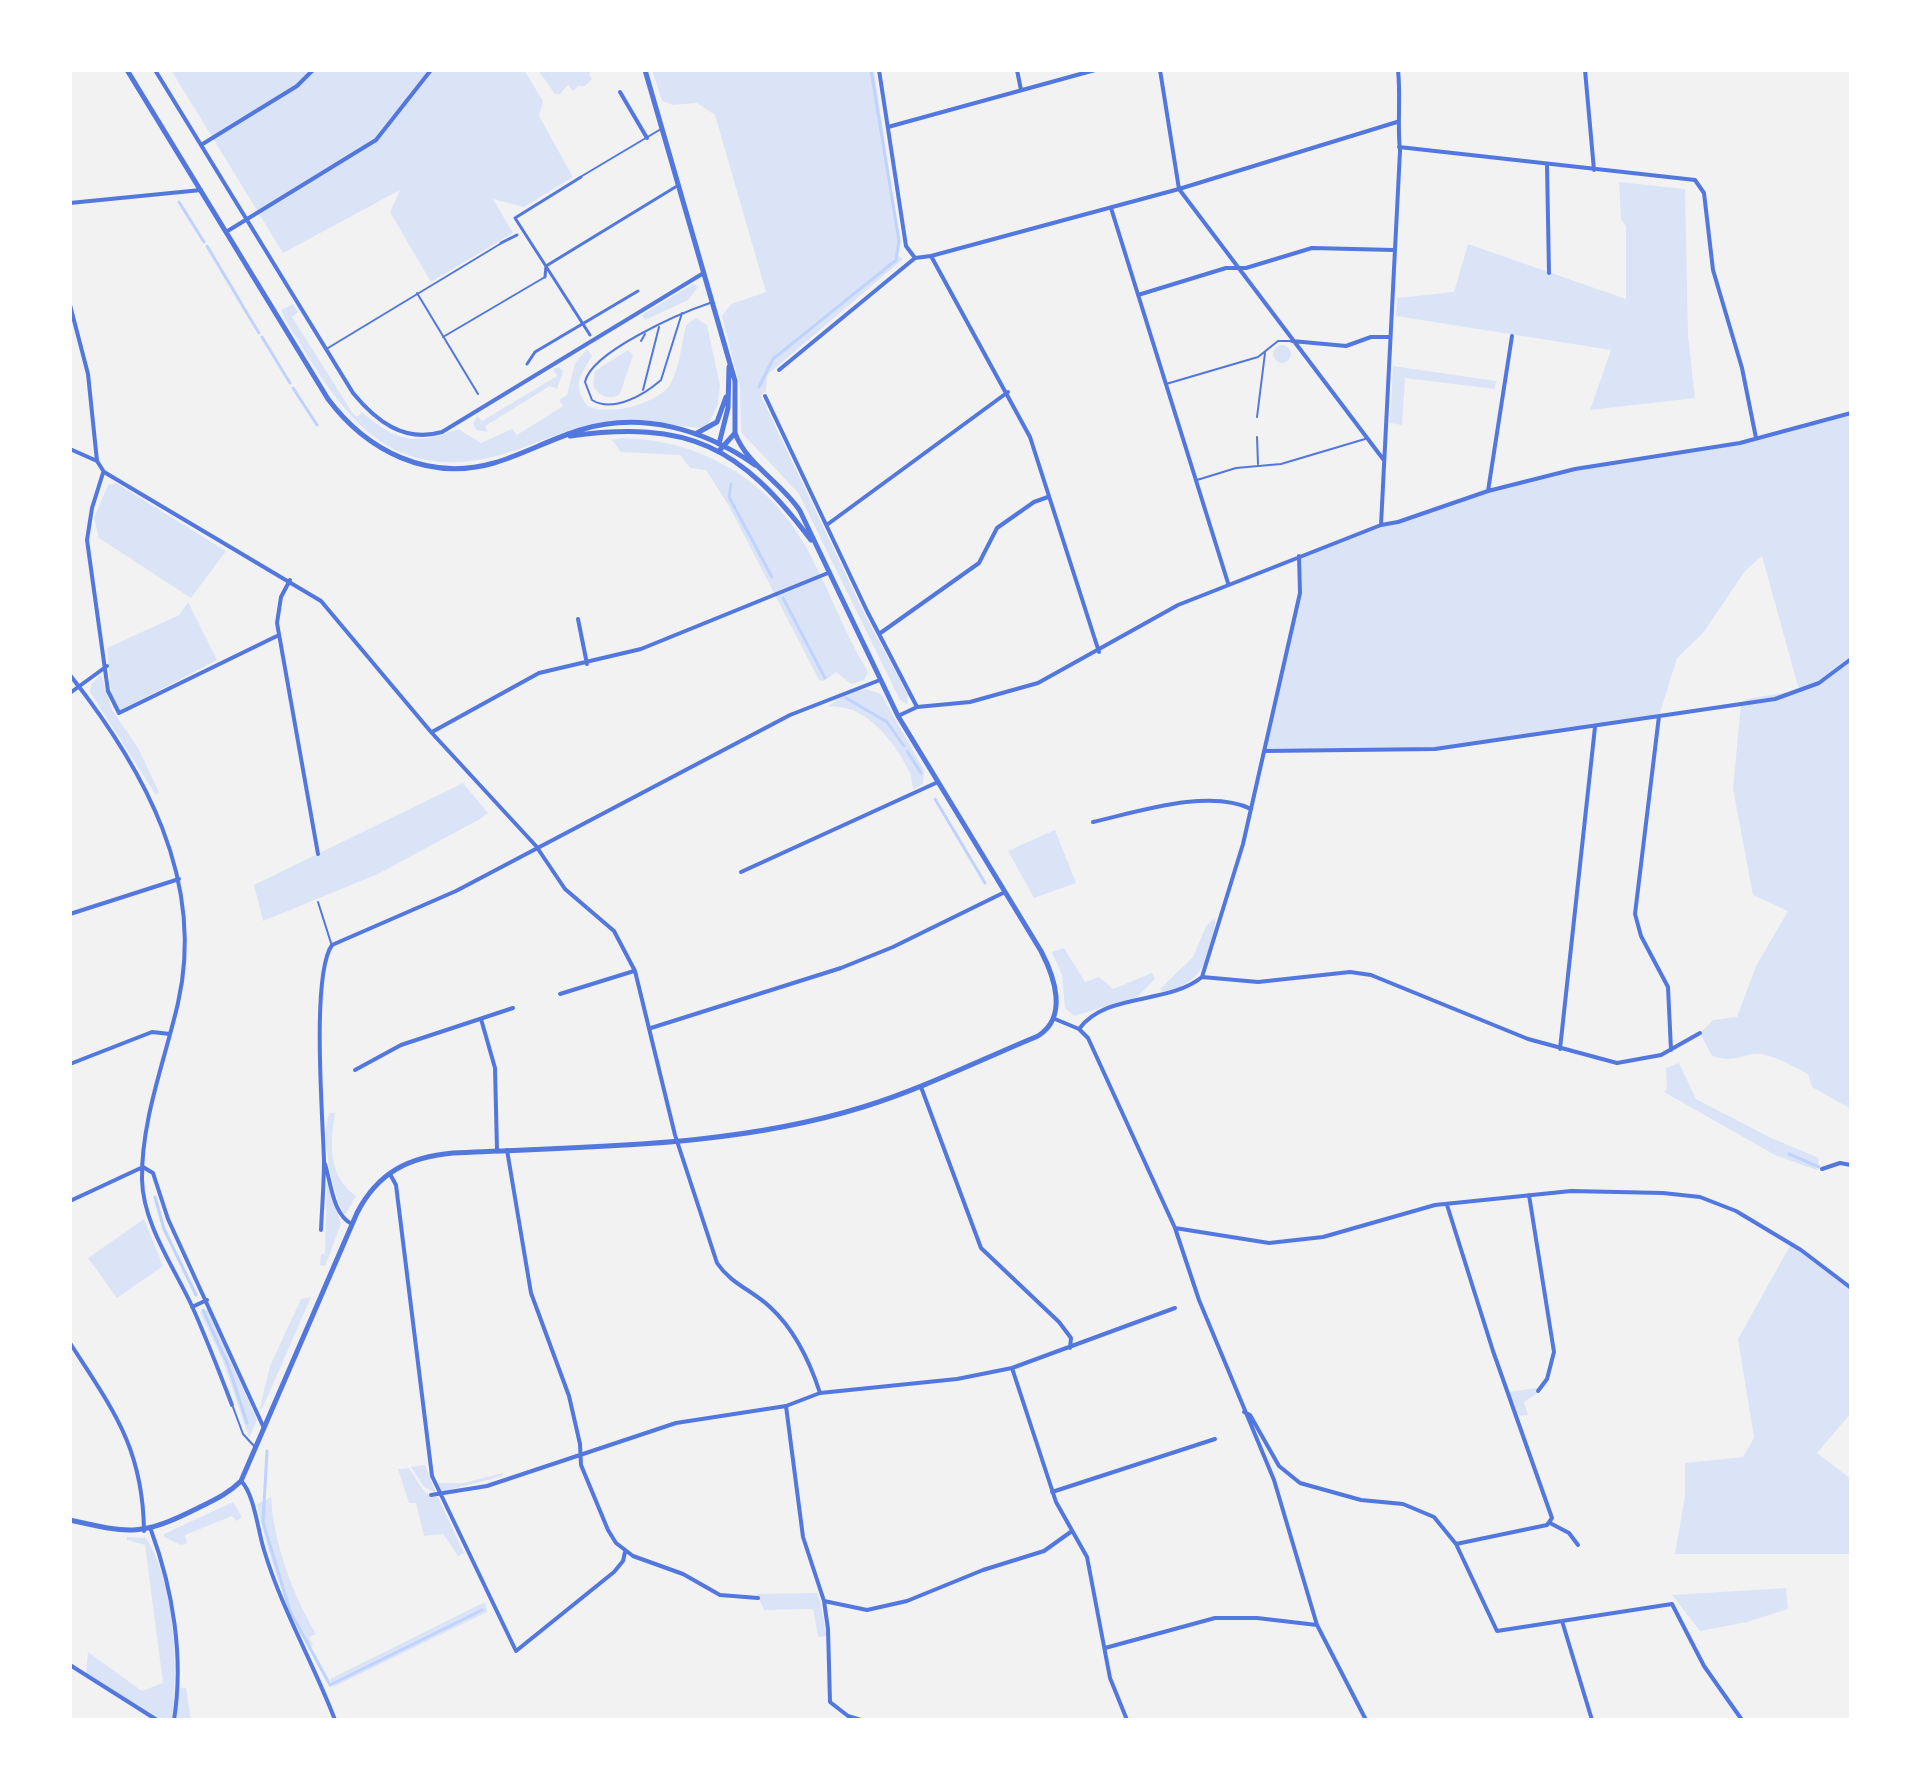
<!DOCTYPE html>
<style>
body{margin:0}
#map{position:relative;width:1921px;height:1790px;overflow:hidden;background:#f2f2f2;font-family:"Playfair Display",serif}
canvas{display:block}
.frame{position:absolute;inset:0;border:72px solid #fff;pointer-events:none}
</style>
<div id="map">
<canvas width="1921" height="1790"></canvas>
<div class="frame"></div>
</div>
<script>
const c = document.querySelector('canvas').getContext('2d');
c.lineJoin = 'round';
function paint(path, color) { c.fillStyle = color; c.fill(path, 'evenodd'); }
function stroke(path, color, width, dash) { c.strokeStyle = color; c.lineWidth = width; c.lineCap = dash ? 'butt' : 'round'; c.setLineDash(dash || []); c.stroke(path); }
paint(new Path2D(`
 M171 70H524L543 101 539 116 573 177 524 207 493 199 513 233 431 282 390 212 400 190 283 253Z
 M538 70H592L589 74 592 79 585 86H578L573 91 568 85 560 94H555Z
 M652 70H874L899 241 897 255 903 259 767 375 766 391 761 396 865 615 908 695 907 704 900 700 799 494 741 432 740 387 722 316 731 304 766 292 715 115 697 103 673 105 662 101Z
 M1619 182 1685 189 1688 335 1695 398 1590 410 1611 350 1396 316 1397 298 1454 292 1468 244 1626 299V226L1621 219Z
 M693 284 698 287 688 300 645 320 642 315Z
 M293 304 298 312 292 317 352 412 357 417 362 412C397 443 416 445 458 429L481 443 512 429 517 435 563 406 559 400 567 395 575 363 587 349 592 356C582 373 571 385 587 405 606 418 661 403 671 383 681 362 681 345 686 325L696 318 707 325 720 385 718 405 707 426 702 428C669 426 639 417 605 422 568 427 536 445 500 455 381 487 338 406 285 319L281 310Z
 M1273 354a9 9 0 1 1 18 0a9 9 0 1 1-18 0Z
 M628 350 633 355 620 394C611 401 598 396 593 386L595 371Z
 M1393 366 1496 381 1495 389 1405 378 1402 425 1390 423Z
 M559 367 563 371 557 389 550 386 485 426 488 432 476 430 473 424 477 416 482 421 557 376 553 369Z
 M1851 413V1109L1812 1087 1808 1074C1794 1067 1778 1057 1761 1054 1742 1052 1740 1064 1712 1056L1700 1033 1713 1020 1737 1017 1756 966 1788 911 1753 895 1733 789 1741 703 1747 699 1799 690 1762 556 1745 571 1703 633 1677 658 1659 716 1435 749 1264 751 1300 593 1299 556C1388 522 1478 491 1571 470 1626 457 1684 454 1739 443 1777 435 1814 423 1851 413Z
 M621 438C698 439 768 478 806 547 828 587 844 632 868 672L864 680 851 684 836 672 824 681 819 680 729 506 706 470 690 468 680 455 621 452 612 440Z
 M116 483 226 551 191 598 99 538 94 518 108 485Z
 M188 602 217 660 120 711 111 693 107 648 179 615Z
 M101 675 112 710 138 748 159 792 156 795 90 692 91 684Z
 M866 689 881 694 924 770 923 784 914 789C910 782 913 778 909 771 894 742 865 702 827 707L846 694Z
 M463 783 488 813 480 819 378 874 263 921 254 885Z
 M1055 830 1076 883 1034 898 1008 851Z
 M1215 918C1216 952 1200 988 1162 992L1160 989 1193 957 1206 926Z
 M1064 948 1085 982 1099 977 1113 989 1152 973 1155 979 1137 997 1074 1016 1065 1008 1062 975 1052 952Z
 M1679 1063 1696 1099 1771 1138 1819 1158 1817 1170 1775 1155 1664 1092 1667 1089 1666 1068Z
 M330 1113H335C330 1144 328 1176 356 1196L345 1215C333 1197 319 1132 330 1113Z
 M327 1179 341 1224 325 1266 320 1265 321 1254H325Z
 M144 1219 163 1266 117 1298 88 1258Z
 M1791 1244 1851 1288V1413L1817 1453 1851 1479V1554H1675L1685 1496V1463L1743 1457 1754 1438 1738 1339Z
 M311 1297 263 1407 259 1411 270 1366 301 1299Z
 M208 1309 257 1420 249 1438 223 1361 200 1312Z
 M1536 1388 1539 1392 1524 1402 1528 1415 1519 1416 1509 1392Z
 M425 1465 436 1493 424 1487 411 1467Z
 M409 1468C419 1481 421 1495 438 1497L464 1553 458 1556 443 1534 424 1536 416 1503H409L398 1469Z
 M502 1473 503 1476 441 1492 438 1483H464Z
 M271 1497C274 1545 292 1592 316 1634L309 1637 313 1645 309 1647C283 1602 268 1555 257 1504Z
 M233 1502 242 1517 236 1521 232 1516 185 1535 187 1543 181 1545 164 1537V1534Z
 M127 1537 146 1538C175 1583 179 1668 172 1720H161L86 1673 88 1652 142 1691 163 1683 145 1545 127 1540Z
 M1786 1588 1788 1609 1747 1622 1700 1631 1672 1595Z
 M818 1593 827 1636 818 1637 813 1609 764 1610 757 1594Z
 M485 1602 487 1612 333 1687 330 1679Z
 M180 1688H186L191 1720H175Z`), '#dbe4f7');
stroke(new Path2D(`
 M179 202 204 242
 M207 246 241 303
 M242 305 259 333
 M262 337 290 383
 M759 387 773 359 896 260 899 241 871 70
 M293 388 317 425
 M731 484 729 497 772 577
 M783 598 825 678
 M846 698 887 722 904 746
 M907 751 921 773
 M935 799 985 883
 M1789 1154 1819 1167
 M155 1197 164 1229 196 1295
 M203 1310 228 1365 247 1423
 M267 1451 263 1522 290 1611 330 1685 482 1610`), '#bfd3fe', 3);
stroke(new Path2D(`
 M582 176 661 129
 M417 293 478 394
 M682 313 661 380C644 395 613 413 592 400L585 382C591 352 680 313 710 303
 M443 337 545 277
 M641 341 645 334
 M328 348 500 244
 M1166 384 1258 357 1278 341H1290
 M643 390 659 327
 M1257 417 1265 353
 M1257 437 1258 464
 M1197 480 1236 468 1281 464 1365 439
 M318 902 331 943
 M233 1407 243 1434 254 1446`), '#5277de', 2);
stroke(new Path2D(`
 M581 177 515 218 590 335
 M501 243 517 235
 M545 277 546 266 677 186
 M527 364 535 352 638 291`), '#5277de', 3);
stroke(new Path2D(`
 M155 70 353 393C376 421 404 443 442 432L702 274
 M879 70 906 246 915 258
 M1017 70 1021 90
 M1160 70 1179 189 1383 459
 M1585 70 1594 170
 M620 92 647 138
 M888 127 1095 70
 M201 145 297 86 313 70
 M1399 147 1695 180 1704 193 1713 270 1742 368 1756 438
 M1547 165 1549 273
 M70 203 201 190
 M1111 208 1228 583
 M226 232 376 140 431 70
 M931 256 1179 189 1397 122
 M915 258 931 256 1030 437 1099 652
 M1138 295 1226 268H1246L1312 248 1394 250
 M70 305 88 374 97 461
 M1292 341 1346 346 1371 337H1389
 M779 370 915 258
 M765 396 867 611 917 707
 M70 449 97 461 104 472 321 601 431 732 536 846 565 889 614 931 635 971 675 1135 717 1263C731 1284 752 1290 770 1307 794 1329 810 1362 820 1393
 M103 473 92 508 87 540 108 691 119 713 279 635
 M1488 491 1512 336
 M828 524 1008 392
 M1381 525 1400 151C1397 123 1401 98 1398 70
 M290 580 281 597 277 623 318 854
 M578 619 587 664
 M879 634 979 563 997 528 1034 502 1048 497
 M70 675C144 769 206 880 178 1003 165 1060 141 1120 142 1180 143 1223 173 1266 191 1304 206 1337 219 1371 232 1405
 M70 693 107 666
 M898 716 917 707 970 702 1038 683 1178 605 1381 525 1398 522 1488 491 1575 469 1740 443 1851 413
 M1659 716 1635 914 1641 936 1668 987 1671 1050
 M432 732 539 673 641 649 828 573
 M1264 751 1435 749 1775 699 1819 683 1851 659
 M1093 822C1137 812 1210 788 1251 809
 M741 872 938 782
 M70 914 179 879
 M1202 977 1258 982 1350 972 1371 975 1528 1039 1617 1063 1661 1055 1700 1033
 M560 994 634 971
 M481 1019 495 1068 497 1150
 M1055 1019 1079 1029 1088 1038 1175 1228 1199 1300 1274 1480 1317 1625 1366 1720
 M651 1028 841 968 893 947 1005 892
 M1079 1029C1106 992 1168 1005 1202 977L1243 844 1300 593 1299 556
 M1560 1049 1595 727
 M70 1064 152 1032 170 1034
 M355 1070 401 1045 513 1008
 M921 1087 981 1248 1059 1322 1071 1338 1070 1348
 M507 1150 531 1293 569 1396 580 1444 581 1465 608 1530 616 1543 633 1556 683 1574 720 1595 758 1598
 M325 1164C331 1183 333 1215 352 1224
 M143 1167 153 1173 168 1219 263 1426
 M1822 1169 1840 1163 1851 1165
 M390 1174 396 1185 432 1476 516 1651 614 1572 623 1561 625 1552
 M1529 1195 1554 1352 1547 1379 1538 1391
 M70 1201 143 1167
 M1447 1205 1493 1351 1552 1518 1547 1525 1456 1544
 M1175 1228 1269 1243 1323 1237 1435 1205 1571 1191 1663 1193 1700 1197 1736 1211 1801 1250 1851 1288
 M321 1230C322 1207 324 1184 324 1161 323 1119 311 975 332 945L456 891 790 715 880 680
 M192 1307 207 1300
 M70 1343C113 1410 143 1448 144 1531
 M1012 1368 1056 1502 1087 1557 1110 1678 1127 1720
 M786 1406 803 1537 824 1601 828 1629 830 1702 848 1716 861 1720
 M1244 1412 1250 1415 1279 1466 1300 1483 1361 1500 1403 1504 1434 1517 1456 1544 1497 1631 1672 1604 1704 1666 1742 1720
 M241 1481C254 1493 258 1531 264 1550 282 1610 313 1662 335 1720
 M1052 1492 1215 1439
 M431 1495 487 1486 676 1423 786 1406 820 1393 957 1379 1012 1368 1175 1308
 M1550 1523 1569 1533 1578 1545
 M151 1530C173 1590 184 1657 174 1720
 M824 1601 867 1610 907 1601 983 1570 1044 1551 1072 1531
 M1562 1621 1592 1720
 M1105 1648 1215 1618H1257L1317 1625
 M70 1665 157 1720`), '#5277de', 4);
stroke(new Path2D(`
 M127 70 328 399C367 451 428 482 494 463 524 454 551 439 580 430 641 411 704 429 755 465
 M645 70 735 381V433L719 451
 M697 433 717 422 726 397
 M570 436C689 420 740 446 811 540
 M719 444 728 408 729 367
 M70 1520C131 1534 142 1536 198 1508 214 1500 228 1494 241 1481L357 1213C378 1172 409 1157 453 1153 590 1146 731 1148 863 1107 922 1089 980 1060 1038 1036 1068 1017 1055 978 1041 951L898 716 800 511C782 483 746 464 735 433`), '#5277de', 5);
</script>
